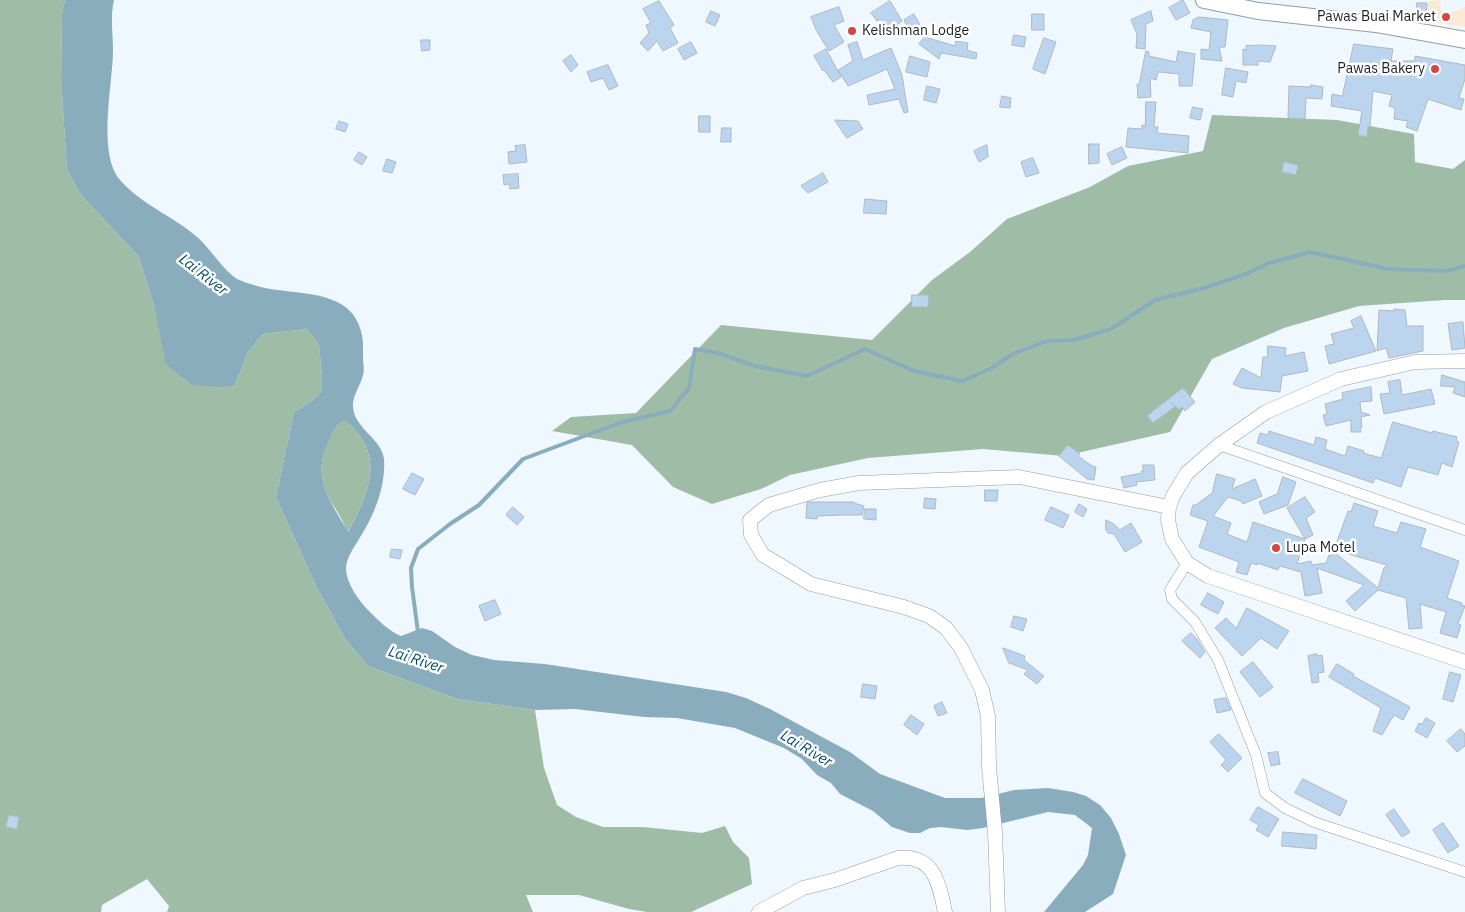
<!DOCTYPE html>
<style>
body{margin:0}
canvas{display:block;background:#eff7ff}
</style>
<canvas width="1465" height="912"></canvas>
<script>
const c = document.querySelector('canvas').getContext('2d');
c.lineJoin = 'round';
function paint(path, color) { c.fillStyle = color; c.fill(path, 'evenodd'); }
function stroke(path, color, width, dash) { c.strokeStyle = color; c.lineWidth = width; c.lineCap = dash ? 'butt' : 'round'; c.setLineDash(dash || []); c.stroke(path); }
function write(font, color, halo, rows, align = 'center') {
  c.font = font + ' "IBM Plex Sans",sans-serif'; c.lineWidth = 5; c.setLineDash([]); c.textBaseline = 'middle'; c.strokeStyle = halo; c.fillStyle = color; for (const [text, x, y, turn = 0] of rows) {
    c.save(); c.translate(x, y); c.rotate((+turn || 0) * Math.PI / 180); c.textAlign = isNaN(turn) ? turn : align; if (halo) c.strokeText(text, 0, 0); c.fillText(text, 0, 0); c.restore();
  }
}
paint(new Path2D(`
 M1440 0 1441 11 1452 12 1465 7V27L1426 21 1428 2Z`), '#fae9d7');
paint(new Path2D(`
 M0 0H65L62 14 61 80 67 169 81 195 139 257 155 309 235 385 248 352 263 334 307 329 319 345 322 376V391L311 402 294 412 276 497 315 584 345 639 368 666 457 699 535 710 544 768 557 805 576 817 603 827H643L702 833 725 826 733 842 749 858 752 884 691 912H647L629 909 579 895H526L533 912H167L169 906 147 879 102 905 101 912H0Z
 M1212 115 1337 120 1414 134 1415 162 1453 169 1465 160V300H1445L1359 306 1284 328 1212 359 1170 432 1064 456 983 449 868 458 790 475 761 489 712 504 673 487 632 445 552 431 571 417 636 413 721 325 872 340 932 280 970 252 1007 219 1090 187 1128 166 1203 151Z
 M345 421C387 454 369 495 347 533 344 523 340 516 335 508 320 486 317 461 330 437 333 430 337 424 345 421Z`), '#9fbda6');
paint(new Path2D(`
 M65 0H114C110 17 113 32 113 50 113 84 97 152 120 180 142 205 173 216 197 237 210 248 223 270 237 279 243 282 251 284 257 286 286 295 339 288 356 319 364 334 363 342 363 359 363 364 365 370 363 375 361 385 352 396 353 407 354 428 382 439 384 459 386 484 375 514 362 534 356 545 347 555 346 568 346 583 359 601 369 611 379 621 389 631 401 636L422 628 432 631 455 647 472 655 494 660 545 664 726 692 746 698 770 709 850 752 880 774 945 798H981L1014 790 1048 788 1073 792 1086 796 1100 805 1111 818 1119 834 1126 855 1113 894 1085 912H1044L1083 865 1088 855 1092 828 1075 815 1048 812 983 828 967 830 941 827 930 828 920 833H910L892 827 873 811 840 794 831 783 817 775 802 759 784 748 735 728 677 718 644 717 575 709 535 710 457 699 368 666 345 639 315 584 276 497 294 412 311 402 322 391V376L319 345 307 329 263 334 248 352 235 385 223 387 192 385 166 364 155 309 139 257 81 195 67 169 61 80 62 14ZM345 421C387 454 369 494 348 532 330 500 310 476 330 438 333 430 337 424 345 421Z`), '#8aadbd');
stroke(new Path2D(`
 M418 632 412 587 411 568 418 549 450 524 479 505 523 459 622 422 670 411 689 388 695 349 721 354 755 366 807 376 865 349 914 371 962 381 990 369 1013 354 1047 341 1074 340 1111 329 1155 300 1204 288 1246 274 1269 263 1310 252 1388 269 1446 271 1465 266`), '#8aadbd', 4);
const building = new Path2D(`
 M1183 0 1190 13 1176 20 1169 8Z
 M659 1 674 25 670 28 678 43 663 51 657 41 648 51 640 43 649 33 646 25 651 23 643 9Z
 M890 1 902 21 892 28 889 24 886 26 881 19 877 21 871 13Z
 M1417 3H1427L1426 18 1417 17Z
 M839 7 844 21 834 25 844 42 829 51 816 30 811 17Z
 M711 11 720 15 715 26 706 22Z
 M1151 11 1153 21 1146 24 1145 49 1136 48 1137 34 1131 20Z
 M914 14 920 25 909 30 904 20Z
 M1032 14H1044V30H1032Z
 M1199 17 1228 20 1225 47H1219L1222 61 1201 59V49L1209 50 1211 32 1191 28 1193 20Z
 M1014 35 1026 37 1024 47 1012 45Z
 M925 37 955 46 956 41 968 43 967 50 977 53 976 59 941 53 939 59 919 44Z
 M1044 38 1056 42 1045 74 1033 69Z
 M421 40H430V50L422 51Z
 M691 42 697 53 684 60 678 49Z
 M857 42 863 60 891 48 902 75 908 112 904 113 899 99 869 105 867 95 895 89 887 69 848 86 838 70 853 61 848 45Z
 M1354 44 1393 49 1391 61H1415V56L1465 65V79L1459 98 1464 99 1461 110 1428 99 1417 131 1406 127 1408 121 1394 119 1395 108 1389 106 1392 95 1373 91 1370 127H1368L1367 137 1358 135 1362 111 1331 106 1332 94 1342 96Z
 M1262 45 1276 46 1270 62 1258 61V65H1243V49L1246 50V46Z
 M826 49 841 77 833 82 824 70 823 71 814 56Z
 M1146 51 1149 52V56L1176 62 1178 51 1195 54 1192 86H1179V74L1158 72 1156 80 1150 78 1151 97 1138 98 1137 84H1139Z
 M571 55 578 65 571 72 563 61Z
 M910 56 930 62 927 77 906 72Z
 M608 65 618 86 609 90 603 78 591 82 587 72Z
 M1226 68 1248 72 1246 83 1236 81 1233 97 1222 95Z
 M1311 85 1323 87 1322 99 1306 98 1305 119 1288 118 1289 86 1311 87Z
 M927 86 940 89 936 103 924 100Z
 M1002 96 1011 98 1010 108 1000 107Z
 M1146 102H1156L1154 127H1158L1157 133 1189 136 1188 153 1126 147 1128 128 1142 129V125L1145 126Z
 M1193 107 1203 109 1200 120 1190 118Z
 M699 116H710V132H699Z
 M835 120 858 121 863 129 847 138Z
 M339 121 348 124 345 132 336 129Z
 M722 128H731V142H721Z
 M1089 144H1099V163L1089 164Z
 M525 145 527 162 509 164 508 152 516 151 515 146Z
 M987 145 988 157 979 162 974 151Z
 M1122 147 1127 158 1112 165 1107 154Z
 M359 152 367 157 362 165 354 160Z
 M1033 158 1039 173 1026 177 1021 162Z
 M387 159 396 162 392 173 383 171Z
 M1284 162 1298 165 1296 175 1282 172Z
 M823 173 828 182 808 193 801 186Z
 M518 174 519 188 510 189 509 184 504 185 503 175Z
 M865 199 887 201 886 214 864 213Z
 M912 295H929L928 307H912Z
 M1394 309 1405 310 1407 326H1423V351L1389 358 1386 348 1377 351 1379 310 1394 311Z
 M1361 316 1376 351 1329 364 1325 346 1334 344 1331 334 1354 328 1351 321Z
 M1463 322 1465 348 1452 350 1448 324Z
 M1268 346 1286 348 1285 356 1304 352 1308 371 1282 376 1280 392 1242 388 1233 384 1242 368 1261 378 1263 357H1267Z
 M1442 375 1465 382V397L1453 393 1455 387 1441 386Z
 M1400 380 1402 395 1431 389 1435 404 1384 414 1380 394 1390 393 1388 382Z
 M1371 387 1372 401 1360 402 1361 412 1370 415 1361 417 1362 427H1360L1361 432H1351V420L1326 426 1323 415 1327 414 1325 404 1343 399 1342 393Z
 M1183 388 1195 402 1185 411 1182 407 1179 410 1171 402 1175 407 1153 423 1147 416Z
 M1393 422 1432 433 1433 431 1457 437 1456 441 1459 442 1452 467 1442 463 1438 475 1408 467 1401 487 1375 478 1373 483 1257 443 1260 433 1268 435 1269 431 1314 445 1316 437 1327 440 1325 449 1345 456 1348 446 1364 451 1363 453 1381 458Z
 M1068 445 1080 454 1078 456 1092 466 1096 467 1094 480 1087 479 1059 456Z
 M1143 465H1154L1155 480 1136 482 1137 485 1124 488 1121 477 1142 473 1141 471H1143Z
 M412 473 424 479 415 495 403 489Z
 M1217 474 1235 479 1232 489 1255 479 1262 496 1243 504 1241 501 1228 497 1213 516 1231 523 1227 534 1247 542 1253 522 1305 539 1297 564 1311 561 1312 565 1326 563 1329 555 1332 556 1334 552 1378 588 1384 568 1387 565 1334 550 1348 511 1351 512 1354 503 1378 511 1373 526 1397 533 1401 522 1426 529 1420 547 1459 561 1447 598 1462 603 1461 605 1465 606 1458 624 1461 625 1457 638 1440 633 1446 612 1420 604 1422 628 1409 629 1406 598 1378 590 1355 611 1346 601 1364 585 1317 568 1322 593 1305 596 1301 572 1280 566 1278 570 1257 563V565L1251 563 1247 575 1236 572 1239 562 1199 547 1208 521 1190 515 1193 505H1196L1212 493Z
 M1283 477 1296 482 1288 505 1264 514 1259 502 1277 494Z
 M985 490H998L997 501H985Z
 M1305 497 1315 512 1306 518 1313 535 1305 539 1287 508Z
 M925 498 936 499 935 509 924 508Z
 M809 502H854V503L864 506 862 515H843L818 516 817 519 806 518 807 503Z
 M1079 504 1087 509 1083 517 1075 512Z
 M513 507 524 517 517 525 506 515Z
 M1051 507 1069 515 1063 528 1045 520Z
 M865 509H876V520L864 519Z
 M1106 520 1114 524 1120 530 1131 523 1142 542 1125 552 1114 534 1108 533 1106 530Z
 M392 549 402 550 400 559 390 557Z
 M1208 593 1224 602 1218 614 1201 605Z
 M495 600 501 614 485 621 479 606Z
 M1247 608 1289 631 1277 649 1261 638 1242 656 1215 628 1226 618 1236 628Z
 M1014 616 1027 619 1023 631 1011 627Z
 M1191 633 1197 639 1205 652 1200 658 1182 641Z
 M1003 648 1025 656 1024 660 1044 676 1037 684 1024 674 1028 670 1009 663Z
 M1317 654V656L1322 655 1324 672 1318 673 1319 682 1312 683 1308 656Z
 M1253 662 1273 687 1260 697 1240 672Z
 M1337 664 1354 674 1353 676 1410 707 1403 720 1394 715 1382 735 1373 731 1381 708 1329 677Z
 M1450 672 1461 675 1453 702 1443 699Z
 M863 684 877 686 875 699 861 697Z
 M1226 698 1231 710 1217 713 1214 700Z
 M942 702 947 713 938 716 934 706Z
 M911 715 924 724 917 735 904 725Z
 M1426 718 1435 723 1427 738 1415 731 1419 723 1422 724Z
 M1461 729 1465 734V746L1457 752 1447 741Z
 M1219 734 1242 758 1228 772 1221 765 1226 760 1210 742Z
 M1278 752 1280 764 1271 766 1268 753Z
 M1303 779 1347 801 1340 816 1295 793Z
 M1258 807 1279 819 1268 837 1256 830 1259 825 1250 820Z
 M1394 809 1410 832 1402 837 1386 815Z
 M9 815 19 817 17 829 6 827Z
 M1443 823 1459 846 1448 853 1433 830Z
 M1283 832 1317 835 1316 849 1282 846Z`);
paint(building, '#bbd5ee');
stroke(building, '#b1b8bf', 1);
const street = new Path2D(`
 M1219 445 1465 530
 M1187 563 1170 590 1172 599 1195 622 1218 660 1256 755 1265 793 1285 808 1314 822 1465 872`);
const secondary = new Path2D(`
 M1465 361 1415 362 1341 379 1266 412 1219 445 1187 473 1173 496 1169 507 1168 520 1172 539 1187 563 1208 576 1465 662
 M759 912 803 888 835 880 898 858C934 854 939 883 945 912
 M998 912 995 832 989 767 988 716 982 690 961 648 946 628 929 616 904 607 811 584 763 555 751 535 750 520 769 505 820 490 859 483 1019 477 1169 507`);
const primary = new Path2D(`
 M1204 0 1258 11 1376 24 1465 40`);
stroke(street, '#959ca3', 11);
stroke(secondary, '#959ca3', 15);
stroke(primary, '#959ca3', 18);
stroke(street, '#fff', 10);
stroke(secondary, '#fff', 14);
stroke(primary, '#fff', 16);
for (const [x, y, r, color] of [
 [1446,17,5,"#d64744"],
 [852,31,5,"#d64744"],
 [1435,69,5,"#d64744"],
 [1276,548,5,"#d64744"]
]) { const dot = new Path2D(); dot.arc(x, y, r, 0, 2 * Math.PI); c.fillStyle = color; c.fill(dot); stroke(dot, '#fff', 2); }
write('14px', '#1e2124', '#fff', [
 ["Pawas Buai Market",1436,17],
 ["Kelishman Lodge",862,31,"left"],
 ["Pawas Bakery",1425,69],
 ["Lupa Motel",1286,548,"left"]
], 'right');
write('italic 15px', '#014d65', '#fff', [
 ["Lai River",203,275,38],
 ["Lai River",416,660,18],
 ["Lai River",806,749,31]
]);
</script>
